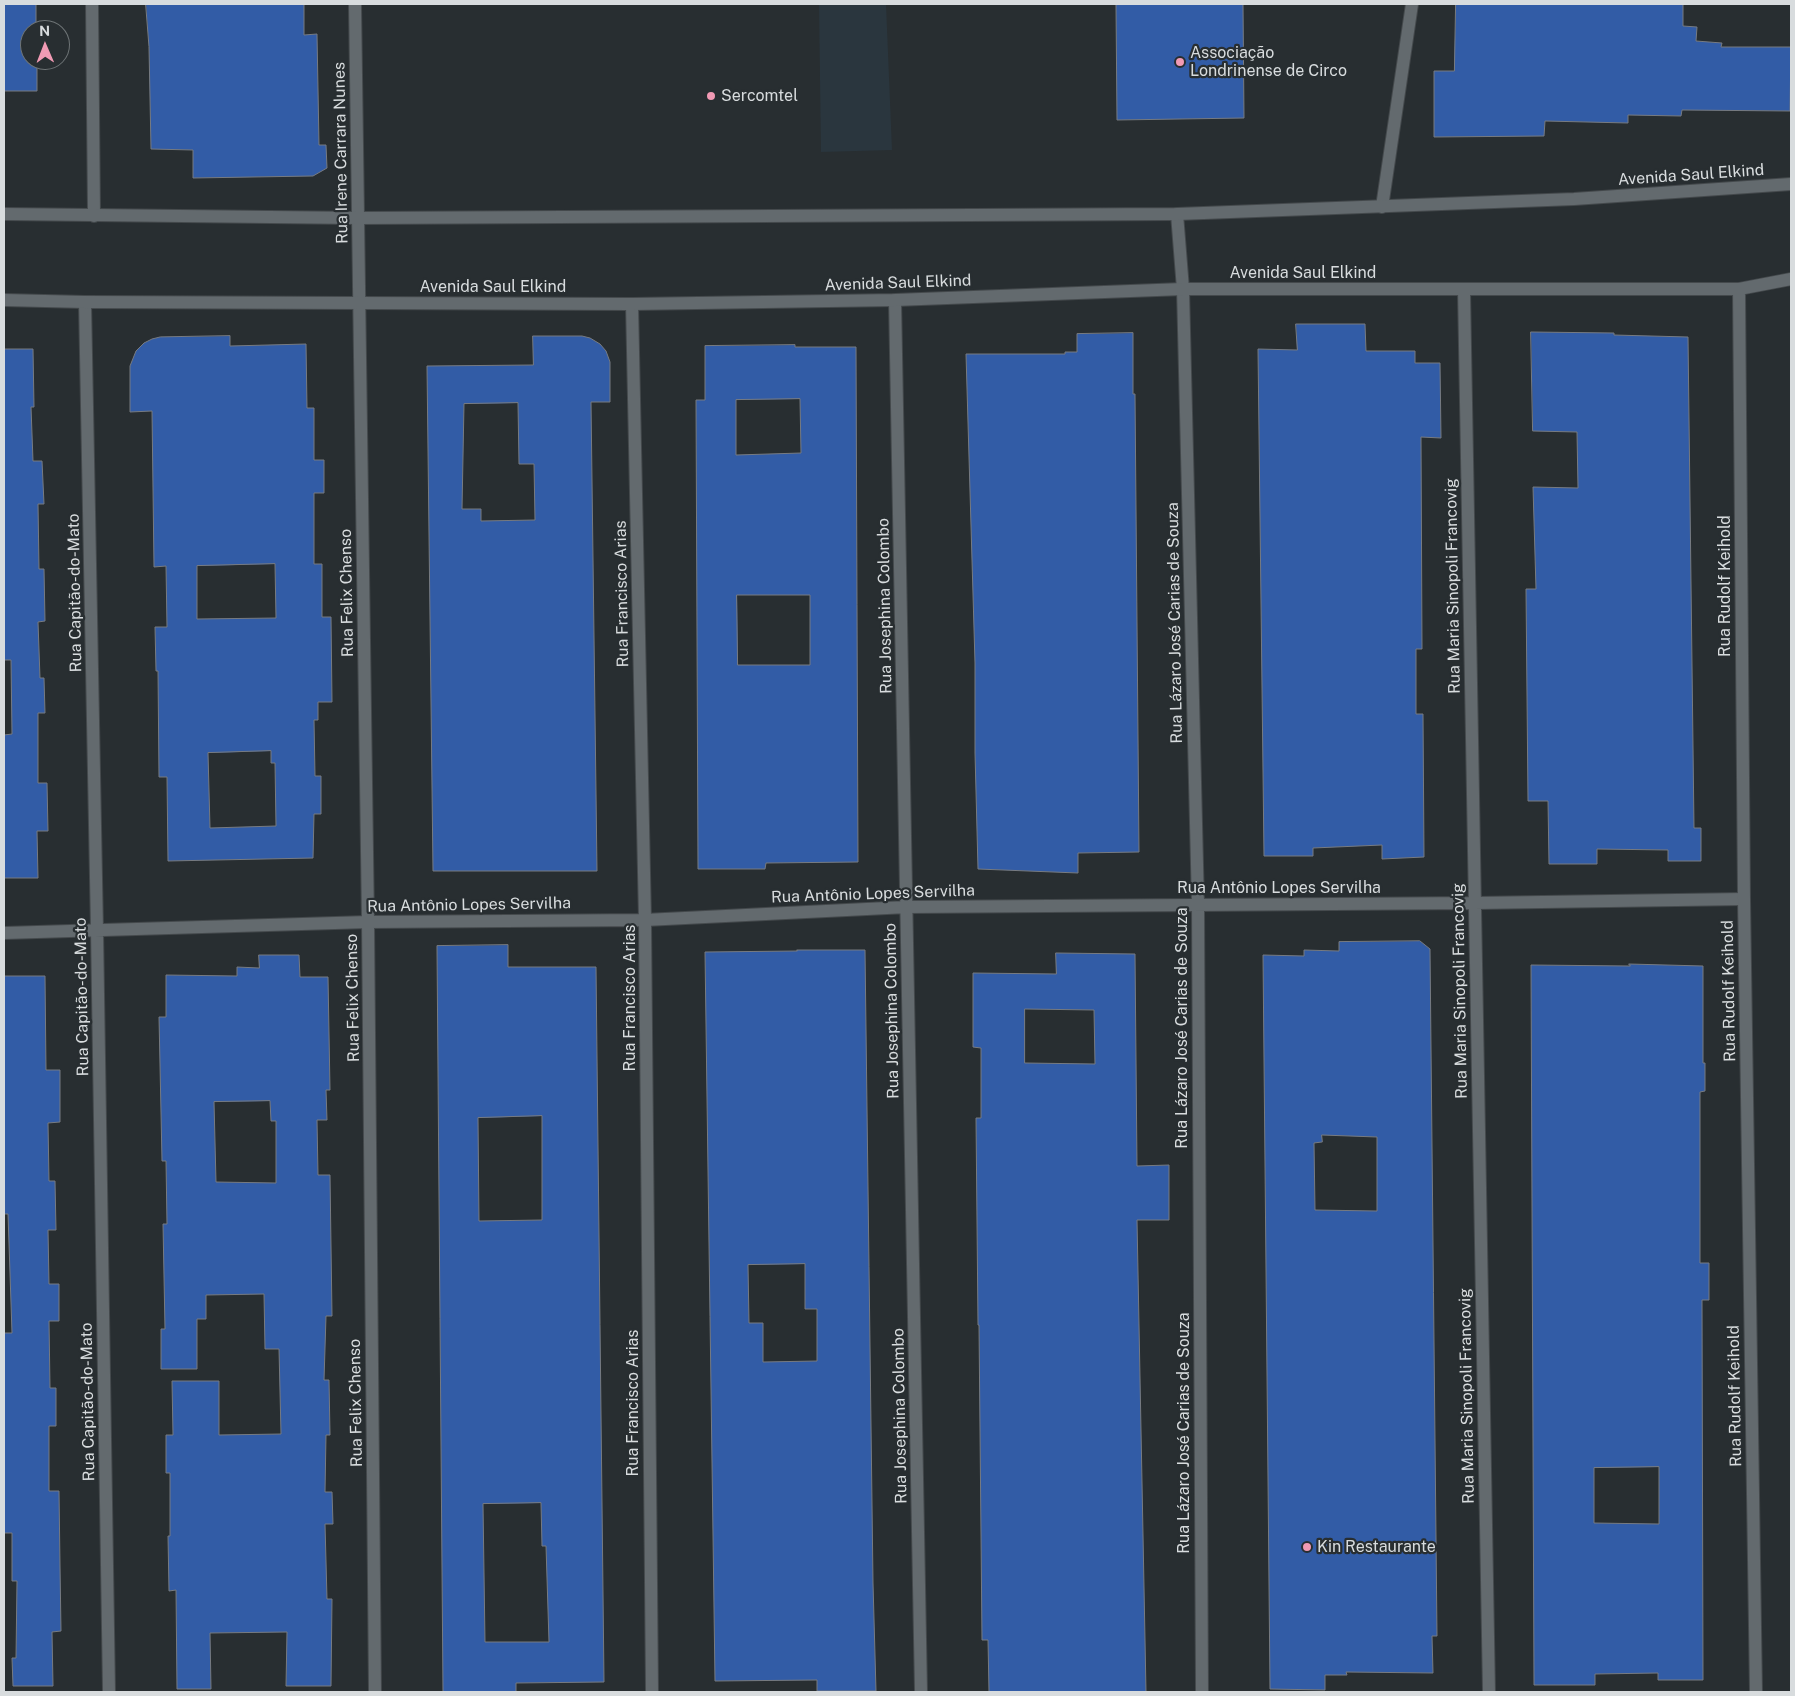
<!DOCTYPE html>
<meta charset="utf-8">
<style>
body{margin:0}
#map{position:relative;width:1795px;height:1696px;overflow:hidden;background:#282e31;font-family:"Public Sans",sans-serif}
canvas{display:block}
.frame{position:absolute;inset:0;border:5px solid #d8dcde;pointer-events:none}
.north{position:absolute;left:20px;top:20px;width:50px;height:50px;box-sizing:border-box;background:#282e31;border:1px solid #6e7476;border-radius:50%;rotate:359deg;font-size:14px;font-weight:700;line-height:20px;text-align:center;color:#d8dcde}
.north::after{content:'';display:block;margin:auto;width:18px;height:22px;background:#f19ab4;clip-path:polygon(50% 0,100% 100%,50% 72%,0 100%)}
</style>
<div id="map">
<canvas width="1795" height="1696"></canvas>
<div class="frame"></div>
<div class="north">N</div>
</div>
<script>
const c = document.querySelector('canvas').getContext('2d');
c.lineJoin = 'round';
function paint(path, color) { c.fillStyle = color; c.fill(path, 'evenodd'); }
function stroke(path, color, width, dash) { c.strokeStyle = color; c.lineWidth = width; c.lineCap = dash ? 'butt' : 'round'; c.setLineDash(dash || []); c.stroke(path); }
function write(font, color, halo, rows, align = 'center') {
  c.font = font + ' "Public Sans",sans-serif'; c.lineWidth = 4.5; c.setLineDash([]); c.textBaseline = 'middle'; c.strokeStyle = halo; c.fillStyle = color; for (const [text, x, y, turn = 0] of rows) {
    c.save(); c.translate(x, y); c.rotate((+turn || 0) * Math.PI / 180); c.textAlign = isNaN(turn) ? turn : align; if (halo) c.strokeText(text, 0, 0); c.fillText(text, 0, 0); c.restore();
  }
}
paint(new Path2D(`
 M819 4H886L892 150 821 152Z`), '#2a363e');
const building = new Path2D(`
 M4 4H36V30H30V60H37V91H4Z
 M146 4H304V35L317 34 319 145H326L327 168 313 176 193 178V150L151 149 149 47Z
 M1243 4 1244 118 1117 120 1116 5Z
 M1456 4H1683V26L1697 27 1696 41 1722 43 1721 47H1791L1790 111 1682 110 1681 116 1628 115V123L1545 121 1544 136 1434 137V71H1454Z
 M1296 324H1365L1366 351H1415V363H1440L1441 438 1421 437 1422 649H1416V714H1423L1424 857 1382 859V845L1313 848V856H1264L1258 349 1297 350Z
 M1531 332 1614 333V335L1688 337 1694 828H1701V861H1668V850L1597 849V864H1549L1548 801H1528L1526 589H1536L1533 487 1578 488 1577 432 1533 431Z
 M1133 333V394H1135L1139 852 1078 853V873L978 869 975 753V663L966 354H1065V352H1077V334Z
 M230 336V346L306 344 307 408H314V460H324V493H314V564H322V617H331L332 702H318V720H314L315 776H321V814H314L313 858 168 861 167 777H159L158 671H156L155 627H167L166 566 154 567 152 411 130 412V366L136 351 144 343 152 339 160 337ZM275 564 276 618 197 619V566ZM271 751V763H275L276 826 210 828 208 753Z
 M533 336H582L590 338 600 344 606 351 610 362V402H591L597 871H433L427 366 533 365ZM518 403 519 464H534L535 520 481 521V509H462L464 404Z
 M795 345V347H856L858 862 766 863 765 869H698L696 400H705V346ZM800 399 801 453 736 455V400ZM737 595H810V665H738Z
 M4 349H33L34 407H31L33 461H42L44 504H38L39 569H44L45 621 38 622 40 678H44L45 713H38V783H47L48 831H37L38 878H4V735L12 734 11 660H4Z
 M1420 941 1430 949 1437 1636H1432L1433 1673 1346 1672 1347 1675H1325V1690L1270 1689 1263 955 1304 956V950L1339 951V942ZM1322 1135 1377 1137V1211L1315 1210 1314 1143 1322 1142Z
 M508 945V967H596L604 1682 516 1683V1692H443L437 946ZM542 1116V1220L479 1221 478 1118ZM541 1503 542 1546H546L549 1642H485L483 1504Z
 M797 950H865L873 1583 876 1691H817V1680L715 1681 705 952 797 951ZM805 1264V1309H817V1361L763 1362V1323H749L748 1265Z
 M1056 953 1135 954 1137 1166 1169 1165V1220H1137L1146 1692H989L988 1640H982L979 1325H978L976 1118H981V1048L973 1047V973L1056 974ZM1025 1009 1094 1010 1095 1064 1025 1063Z
 M259 955H299L300 977H328L330 1090H326L327 1120H317L318 1175H330L332 1316H326L324 1380H329L330 1435H326L325 1492H332L333 1524H325L327 1599H332L331 1686H286L287 1632 210 1633 211 1689H177L176 1590 169 1591 168 1536H170V1473H166V1435H173L172 1381H219V1435L281 1434 279 1349H265L264 1294 206 1295V1319H197V1369H161V1329H165L163 1224H167L166 1161H162L159 1017H166V975L237 976V967L259 968ZM270 1101 271 1121H276V1183L216 1182 214 1102Z
 M1629 964 1703 966V1063H1705V1091L1700 1092V1263H1709V1300H1702L1703 1680H1658V1673L1595 1674V1685H1534L1531 965 1630 966ZM1659 1467V1524L1594 1523V1468Z
 M4 976H45L46 1070H60V1122L48 1123 49 1181H55L56 1230H48L49 1284H59V1321H49L50 1388H56V1426H49V1491H59L60 1566 61 1631 52 1632 53 1686H13L12 1658H16L17 1581H12V1533H4V1333H12L8 1214H5Z`);
paint(building, '#325ca6');
stroke(building, '#777b81', 1);
const street = new Path2D(`
 M92 4 94 216
 M355 4 368 922 375 1692
 M1382 207 1412 4
 M1177 214 1183 289 1198 905 1202 1692
 M1464 290 1489 1692
 M895 300 921 1692
 M85 302 97 930 109 1692
 M632 304 645 920 652 1692
 M4 933 368 922 645 920 907 907 1475 903 1744 899`);
const secondary = new Path2D(`
 M4 214 358 218 1177 214 1574 199 1791 184
 M1739 289 1744 899 1756 1692
 M4 300 85 302 632 304 895 300 1183 289H1739L1791 279`);
stroke(street, '#44494c', 14);
stroke(secondary, '#44494c', 14);
stroke(street, '#636a6e', 12);
stroke(secondary, '#636a6e', 12);
for (const [x, y, r, color] of [
 [1180,62,5,"#f19ab4"],
 [711,96,5,"#f19ab4"],
 [1307,1547,5,"#f19ab4"]
]) { const dot = new Path2D(); dot.arc(x, y, r, 0, 2 * Math.PI); c.fillStyle = color; c.fill(dot); stroke(dot, '#282e31', 2); }
write('16px', '#d8dcde', '#282e31', [
 ["Associação",1190,53],
 ["Londrinense de Circo",1190,71],
 ["Sercomtel",721,96],
 ["Kin Restaurante",1317,1547]
], 'left');
write('16px', '#d8dcde', '#282e31', [
 ["Rua Irene Carrara Nunes",341,153,-91],
 ["Avenida Saul Elkind",1691,175,-4],
 ["Avenida Saul Elkind",1303,273],
 ["Avenida Saul Elkind",898,283,-2],
 ["Avenida Saul Elkind",493,287],
 ["Rua Maria Sinopoli Francovig",1453,586,-91],
 ["Rua Rudolf Keihold",1725,586,-90],
 ["Rua Capitão-do-Mato",75,593,-91],
 ["Rua Felix Chenso",347,593,-91],
 ["Rua Francisco Arias",622,594,-91],
 ["Rua Josephina Colombo",885,606,-91],
 ["Rua Lázaro José Carias de Souza",1175,623,-91],
 ["Rua Antônio Lopes Servilha",1279,888],
 ["Rua Antônio Lopes Servilha",873,894,-2],
 ["Rua Antônio Lopes Servilha",469,905,-1],
 ["Rua Maria Sinopoli Francovig",1460,991,-91],
 ["Rua Rudolf Keihold",1729,991,-91],
 ["Rua Capitão-do-Mato",82,997,-91],
 ["Rua Felix Chenso",353,998,-91],
 ["Rua Francisco Arias",630,998,-90],
 ["Rua Josephina Colombo",892,1011,-91],
 ["Rua Lázaro José Carias de Souza",1182,1028,-90],
 ["Rua Maria Sinopoli Francovig",1467,1396,-91],
 ["Rua Rudolf Keihold",1735,1396,-91],
 ["Rua Capitão-do-Mato",88,1402,-91],
 ["Rua Felix Chenso",356,1403,-91],
 ["Rua Francisco Arias",633,1403,-90],
 ["Rua Josephina Colombo",900,1416,-91],
 ["Rua Lázaro José Carias de Souza",1184,1433,-90]
]);
</script>
